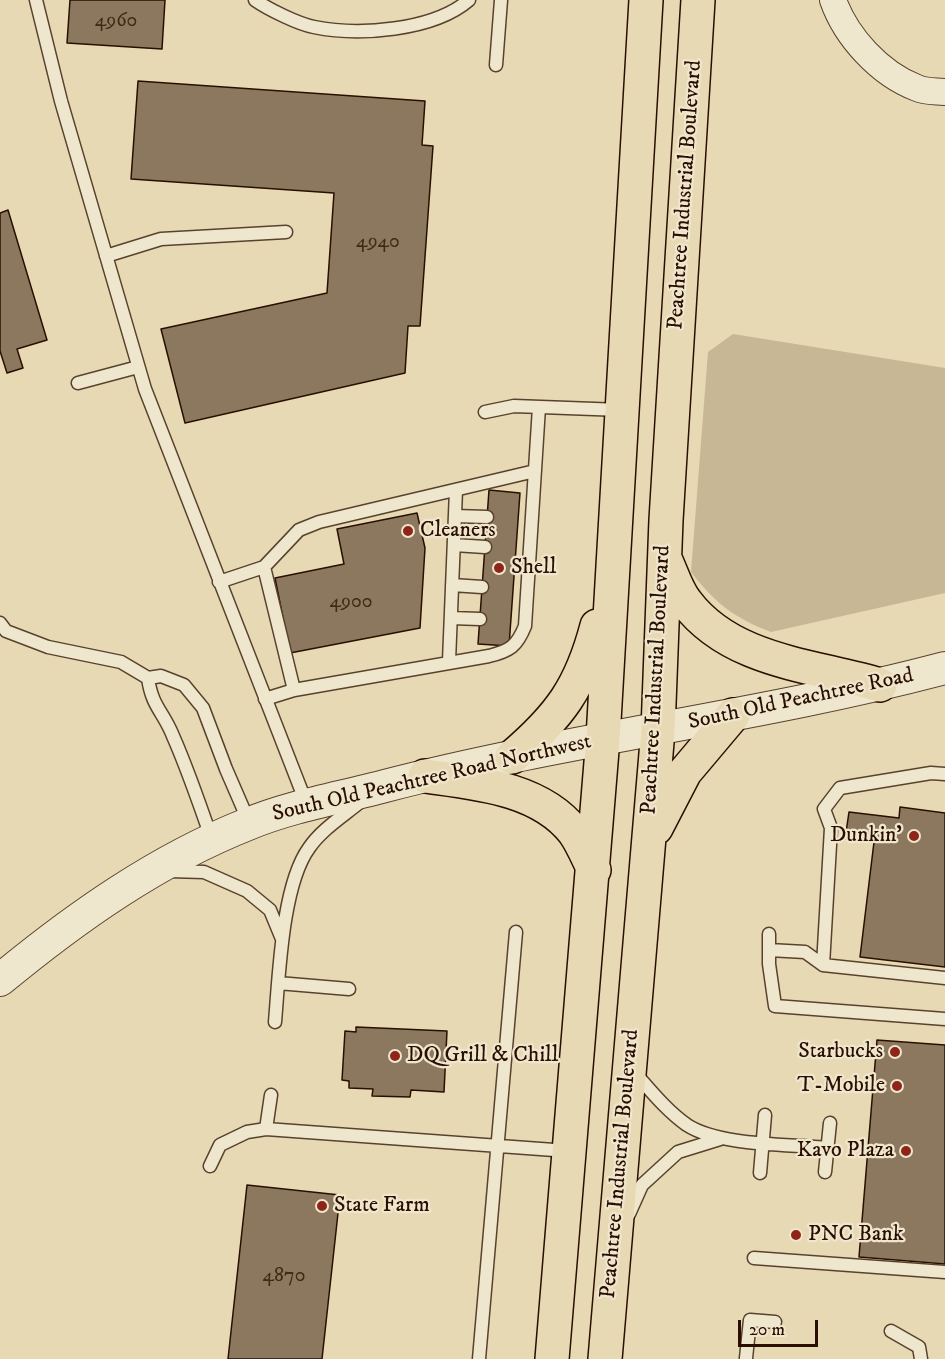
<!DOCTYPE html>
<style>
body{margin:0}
#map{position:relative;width:945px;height:1359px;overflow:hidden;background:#e7d9b4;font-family:"IM FELL DW Pica",serif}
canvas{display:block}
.scale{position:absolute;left:738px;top:1320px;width:80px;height:27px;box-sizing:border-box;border:3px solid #2a0f00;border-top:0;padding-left:8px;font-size:18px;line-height:21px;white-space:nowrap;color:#2a0f00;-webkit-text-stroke:4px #efe6ce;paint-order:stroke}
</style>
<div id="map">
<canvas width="945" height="1359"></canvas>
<div class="scale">20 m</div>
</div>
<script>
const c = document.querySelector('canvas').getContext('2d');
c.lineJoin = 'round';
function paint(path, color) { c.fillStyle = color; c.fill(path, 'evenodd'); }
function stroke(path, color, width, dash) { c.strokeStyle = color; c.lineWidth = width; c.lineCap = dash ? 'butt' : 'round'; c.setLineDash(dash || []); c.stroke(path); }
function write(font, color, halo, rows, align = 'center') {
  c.font = font + ' "IM FELL DW Pica",serif'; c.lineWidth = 4.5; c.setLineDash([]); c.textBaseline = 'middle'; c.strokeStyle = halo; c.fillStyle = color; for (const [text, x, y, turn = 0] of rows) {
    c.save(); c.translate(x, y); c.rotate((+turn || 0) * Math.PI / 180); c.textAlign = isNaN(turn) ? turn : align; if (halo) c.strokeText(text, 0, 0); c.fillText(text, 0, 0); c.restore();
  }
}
paint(new Path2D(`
 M733 334 945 368V593L771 632C734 618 715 603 691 572L708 352Z`), '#c7b795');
const building = new Path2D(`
 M70 0H165L162 49 67 43Z
 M138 81 425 101 422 145 433 146 420 326H408L405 373 185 423 161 329 327 293 334 193 131 179Z
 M8 210 47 340 17 349 23 368 7 373 0 351V213Z
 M489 490 520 493 509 646 478 644Z
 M417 513 425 548 420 628 290 653 275 578 344 564 337 529Z
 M900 807 945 813V967L860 957 874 842 845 839 849 812 899 818Z
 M356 1027 447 1031 444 1092 411 1090 410 1097 372 1096 373 1089 349 1088V1081L342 1080 345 1031 356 1032Z
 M877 1040 945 1045V1264L859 1257Z
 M247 1185 340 1195 322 1359H228Z`);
paint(building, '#8c785e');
stroke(building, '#2a0f00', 1.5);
const service = new Path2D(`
 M36 0 61 101 145 389 307 805
 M255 0C268 9 298 24 314 27 358 36 433 31 469 0
 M496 65 501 0
 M106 256 161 239 286 232
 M78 383 138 367
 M485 412 514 406 621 410
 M455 516 487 517
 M454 545 485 547
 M264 567 294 690
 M219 582 264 567 299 530 319 522 535 471
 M452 585 482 587
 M451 618 480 619
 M0 623 6 631 48 647 121 662 148 678 161 676 184 685 203 708 226 769 249 822
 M449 661 456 490
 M148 678C152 707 163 711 173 736 188 770 200 805 212 840
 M265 699 294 690 489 656C510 651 517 646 525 626L539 407
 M170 871 204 872 247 891 270 910 282 939
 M769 934V964L775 1006 945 1019
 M769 950 805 952 823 965 945 978
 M823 965 831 828 824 809 840 788 931 773 945 774
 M278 983 349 989
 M275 1022C279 976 282 885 309 848 321 830 343 816 360 802
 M635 1073C651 1091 667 1111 687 1125 719 1146 789 1144 827 1148
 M271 1095 266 1129 568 1151
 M210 1166 220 1145 247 1132 266 1129
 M825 1172 830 1123
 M760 1173 765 1115
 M629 1214 642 1185 678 1152 720 1139
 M754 1258 945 1272
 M891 1331 919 1347 921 1359
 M746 1358 750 1320 775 1322
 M479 1359 516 932`);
const minor = new Path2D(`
 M833 0C846 37 880 74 917 88 925 92 936 91 945 92`);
const tertiary = new Path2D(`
 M0 980C75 918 157 860 248 824 291 806 340 798 385 786 570 738 760 717 945 668`);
const trunk = new Path2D(`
 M666 561C672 574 677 591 686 602 731 662 813 665 880 685
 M512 757C560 716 581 687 597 626
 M425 776C476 783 540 788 574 832 582 843 588 858 594 870
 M656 828 685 772 733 715
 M552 1359 603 738 646 0
 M605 1359 658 730 666 520 698 0`);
stroke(service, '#59422d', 15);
stroke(minor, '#59422d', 28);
stroke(tertiary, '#59422d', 34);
stroke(trunk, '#2a0f00', 36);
stroke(service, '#efe6ce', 12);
stroke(minor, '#efe6ce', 26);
stroke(tertiary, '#efe6ce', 32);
stroke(trunk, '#e7d9b4', 33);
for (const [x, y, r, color] of [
 [408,531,6,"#8f2418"],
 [499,568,6,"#8f2418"],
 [914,836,6,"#8f2418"],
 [895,1052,6,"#8f2418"],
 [395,1056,6,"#8f2418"],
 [897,1086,6,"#8f2418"],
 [906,1151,6,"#8f2418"],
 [322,1206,6,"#8f2418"],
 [796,1235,6,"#8f2418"]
]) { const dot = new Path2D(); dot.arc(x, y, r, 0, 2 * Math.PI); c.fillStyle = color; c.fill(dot); stroke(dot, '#efe6ce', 2); }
write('20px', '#422918', null, [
 ["4960",116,22],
 ["4940",378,243],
 ["4900",351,603],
 ["4870",284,1277]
]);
write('22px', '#2a0f00', '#efe6ce', [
 ["Peachtree Industrial Boulevard",686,195,-86],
 ["Peachtree Industrial Boulevard",657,680,-87],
 ["South Old Peachtree Road",801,700,-12],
 ["South Old Peachtree Road Northwest",432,779,-13],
 ["Peachtree Industrial Boulevard",621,1164,-85]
]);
write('22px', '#2a0f00', '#efe6ce', [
 ["Cleaners",420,531],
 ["Shell",511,568],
 ["Dunkin'",902,836,"right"],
 ["Starbucks",883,1052,"right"],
 ["DQ Grill & Chill",407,1056],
 ["T-Mobile",885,1086,"right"],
 ["Kavo Plaza",894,1151,"right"],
 ["State Farm",334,1206],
 ["PNC Bank",808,1235]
], 'left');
</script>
